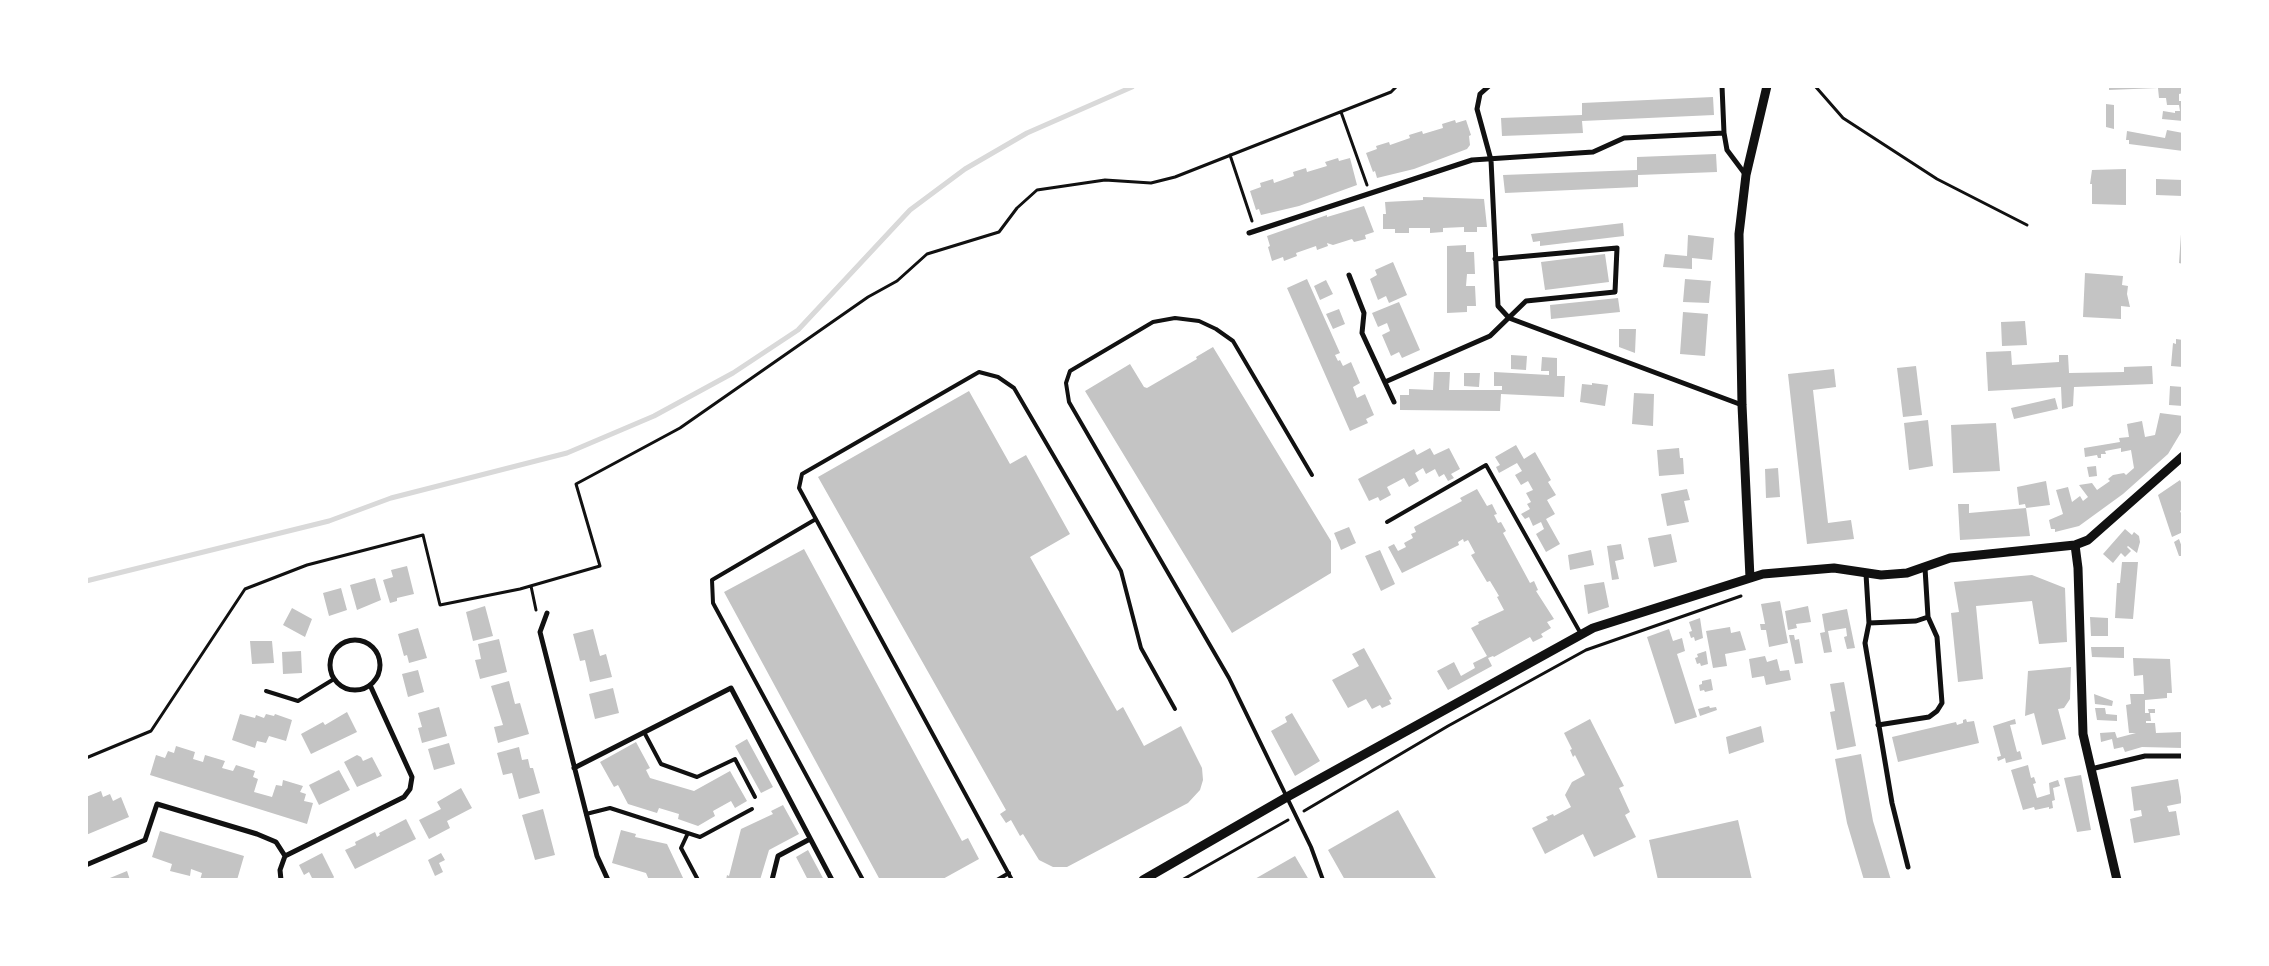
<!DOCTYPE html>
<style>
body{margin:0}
#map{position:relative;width:2269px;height:966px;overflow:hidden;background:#fff;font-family:"PT Sans",sans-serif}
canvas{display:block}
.frame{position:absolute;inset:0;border:88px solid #fff;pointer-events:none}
</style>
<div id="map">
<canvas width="2269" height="966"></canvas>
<div class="frame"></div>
</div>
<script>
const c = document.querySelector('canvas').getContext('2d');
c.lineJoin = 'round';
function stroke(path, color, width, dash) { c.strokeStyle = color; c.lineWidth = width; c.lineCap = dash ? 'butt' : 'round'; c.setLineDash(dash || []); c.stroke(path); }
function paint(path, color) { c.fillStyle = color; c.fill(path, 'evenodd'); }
stroke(new Path2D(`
 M86 581 329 521 391 498 567 453 654 416 733 373 798 330 910 210 965 169 1027 133 1132 87`), '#d9d9d9', 5);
paint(new Path2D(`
 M2109 86H2183V93L2179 94V101H2183V121L2162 119 2163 111 2175 113V111H2180L2179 105H2167L2166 98H2159L2158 88 2109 90Z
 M1713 97 1714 115 1582 121 1583 133 1502 136 1501 118 1582 115V103Z
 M2106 104 2114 105V129L2106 127Z
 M1455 120 1456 123 1466 120 1471 135 1469 136 1470 145 1467 149 1414 169 1377 178 1375 171 1373 172 1366 153 1377 149 1376 146 1389 142 1390 145 1410 138 1409 135 1422 131 1423 134 1443 128 1442 124Z
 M2167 130 2183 133V151L2129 144V140H2126L2127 131 2165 138Z
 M1716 154 1717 172 1638 175V187L1505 193 1503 175 1637 170V157Z
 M1338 158 1339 161 1350 158 1357 185 1299 206 1261 215 1259 209 1256 210 1250 191 1261 187 1260 183 1273 179 1274 183 1294 176 1293 172 1306 168 1307 172 1327 166 1325 162Z
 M2126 169V205L2092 204V184H2090L2092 170Z
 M2156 179 2183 180V196L2156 195Z
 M1423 197 1484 199 1487 227H1477V232H1464V227L1443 228V232L1430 233V228H1409V233H1395V229H1383V214H1386L1385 202 1423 200Z
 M1364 206 1374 232 1365 235 1366 239 1354 242 1352 239 1333 245 1327 243 1328 246 1317 250 1316 246 1296 253 1297 256 1284 261 1283 257 1272 261 1268 247 1270 246 1267 236 1327 215V217Z
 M1623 223 1624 236 1540 246V241L1533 242 1531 234Z
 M2181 234H2183V264L2179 263Z
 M1688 235 1714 238 1712 260 1692 258V269L1663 267 1665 254 1687 256Z
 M1466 245V252H1474L1475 274H1467L1466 286H1475L1476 306H1467V312L1447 313V246Z
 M1605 254 1609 282 1545 290 1541 262Z
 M1393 262 1407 295 1389 303 1386 296 1378 300 1370 279 1377 275 1375 270Z
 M2085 273 2123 276 2122 285 2128 286 2127 294 2130 307 2121 306V319L2083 317Z
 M1307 279 1340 353 1335 355 1338 361 1340 360 1343 366 1351 362 1360 383 1353 387 1357 398 1365 394 1374 415 1366 419 1368 423 1350 431 1287 288Z
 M1685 279 1711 281 1709 303 1683 302Z
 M1326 280 1333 294 1320 300 1314 286Z
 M1618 298 1620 312 1551 319 1550 305Z
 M1399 302 1420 350 1402 358 1399 352 1391 356 1382 335 1390 331 1387 323 1378 327 1372 313Z
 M1339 309 1345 324 1333 329 1326 314Z
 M1683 312 1708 314 1705 356 1680 354Z
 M2025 321 2027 345 2002 346 2001 322Z
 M1619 329H1636L1635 353 1619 347Z
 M2176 339 2183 340V367L2171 366 2173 343 2176 344Z
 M1213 347 1331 541V573L1232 633 1085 391 1130 364 1144 387 1147 388 1197 359 1196 357Z
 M2011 351 2012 365 2059 362V355H2068L2069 373 2124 372V367L2152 366 2153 384 2074 387 2073 406 2062 409 2061 387 1988 391 1986 352Z
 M1511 355 1527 356 1526 370 1511 369Z
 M1542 357 1557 358V376H1565L1564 397 1501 394 1500 411 1400 410V395H1409V389L1433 390 1434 372H1450L1449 390H1502V386H1494V372L1549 375V371H1541Z
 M1916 366 1922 415 1903 417 1897 368Z
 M1834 369 1836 387 1813 390 1828 523 1851 520 1854 539 1807 544 1788 374Z
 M1464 373H1480L1479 387 1464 386Z
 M1592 383 1608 385 1605 406 1580 402 1582 384 1592 385Z
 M2170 386 2183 387V406L2169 405Z
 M969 391 1010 464 1026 455 1070 534 1030 557 1117 711 1123 707 1144 746 1181 726 1202 768 1203 780 1200 790 1188 803 1067 867H1053L1039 860 1023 834 1020 836 1011 820 1006 823 1000 814 1006 810 818 477Z
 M1634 393 1654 394 1653 426 1632 424Z
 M2055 398 2058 409 2014 419 2011 408Z
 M2160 413 2183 416V429L2168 454 2123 494 2079 526 2055 532V529H2051L2049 520 2063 514 2056 490 2068 487 2072 502 2080 496 2083 501 2088 497 2079 485 2092 483 2097 490 2110 481 2108 479 2113 475 2124 473 2126 475 2134 468 2131 450 2121 452V448L2105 451 2106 454H2101V458H2098L2097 455 2085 457 2084 448 2120 442 2119 438 2129 437 2127 424 2142 421 2145 437 2155 435Z
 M1928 420 1933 466 1909 470 1904 423Z
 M1996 423 2000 471 1953 473 1951 425Z
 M1516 445 1524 459 1535 452 1551 480 1548 482 1556 495 1547 500 1555 514 1546 519 1560 544 1546 552 1536 534 1544 529 1541 522 1533 526 1529 517 1525 519 1521 514 1530 509 1527 504 1531 502 1526 493 1533 490 1528 481 1521 485 1515 475 1522 471 1517 463 1499 473 1496 467 1500 465 1495 457Z
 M1430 448 1434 455 1449 448 1460 469 1451 474 1454 478 1448 481 1444 474 1439 477 1435 469 1426 474 1423 468 1415 473 1419 481 1409 487 1404 478 1387 487 1391 495 1380 501 1378 497 1369 501 1358 479 1414 449 1417 455Z
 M1679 448 1680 458H1683L1684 474 1659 476 1657 450Z
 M2096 466 2097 476 2089 477 2087 467Z
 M1778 468 1780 497 1766 498 1765 469Z
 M2180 480 2183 487V509L2180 511 2183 517V532L2172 537 2158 495Z
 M2046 481 2050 505 2026 508 2030 536 1960 540 1958 504H1969V513L2026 508 2025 504 2019 505 2017 487Z
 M1477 489 1487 506 1492 504 1497 514 1494 515 1498 523 1501 522 1506 531 1503 533 1530 583 1534 581 1538 590 1536 591 1554 619 1547 622 1551 628 1541 634 1543 637 1533 642 1530 637 1494 657 1493 656 1488 658 1492 666 1448 690 1437 671 1454 662 1461 676 1475 668 1473 663 1487 656 1471 628 1479 624 1478 622 1504 610 1497 597 1499 596 1490 581 1487 582 1471 555 1475 553 1468 540 1464 542 1463 539 1458 542 1459 545 1402 573 1388 547 1394 544 1398 551 1406 547 1404 543 1413 538 1411 534 1416 532 1414 527 1462 501 1460 498Z
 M1687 489 1690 500 1684 501 1689 522 1667 526 1661 494Z
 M1349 527 1356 543 1341 550 1334 533Z
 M2125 529 2132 535 2134 532 2139 536 2140 542 2137 553 2128 546 2127 547 2131 551 2125 557 2121 553 2113 563 2103 554Z
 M1671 534 1677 562 1654 567 1648 538Z
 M2179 539 2183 550V556H2179L2174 542Z
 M1621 544 1624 559 1615 561 1619 579 1612 580 1607 546Z
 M804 549 962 841 968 838 979 859 941 880H880L724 592Z
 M1380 550 1395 584 1381 591 1365 556Z
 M1591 550 1594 565 1570 570 1568 555Z
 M2122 562H2138L2133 619 2115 618 2117 583H2120Z
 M407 566 414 594 397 598V601L390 603 383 580 393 577 391 570Z
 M2032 575 2065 588 2067 642 2039 644 2032 601 1976 606 1983 679 1958 682 1951 613 1959 612 1954 582Z
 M375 578 381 600 357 610 350 585Z
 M1604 582 1609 607 1588 614 1584 585Z
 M341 588 347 610 329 616 323 593Z
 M1780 601 1788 643 1769 647 1766 630H1761L1760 624H1765L1761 604Z
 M485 606 493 636 473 641 466 612Z
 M1808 606 1811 622 1796 624 1797 628 1788 630 1785 611Z
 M292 608 312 619 305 637 283 625Z
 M1847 609 1855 648 1847 649 1844 637 1847 636 1846 628 1828 631 1832 652 1824 653 1820 633 1825 632 1822 614Z
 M2090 617 2108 618V636H2091Z
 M1700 618 1703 638 1695 641 1694 637 1691 638 1689 632 1692 631 1689 622Z
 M1730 627 1731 633 1740 631 1746 650 1725 654 1727 666 1713 668 1706 631Z
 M418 628 427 658 409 663 407 655 404 656 398 634Z
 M593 629 600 656 606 654 612 677 590 682 585 660 580 661 573 634Z
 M1669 629 1673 641 1682 638 1685 651 1677 654 1697 717 1675 724 1647 637Z
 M1789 635H1794L1795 640 1799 639 1803 663 1795 664Z
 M499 639 507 672 480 679 475 660 481 659 478 644Z
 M250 641H272L274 663 252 664Z
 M2091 647H2124V658L2092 657Z
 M1364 648 1392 699 1389 700 1391 704 1382 708 1380 705 1372 709 1366 699 1348 708 1332 680 1359 666 1352 654Z
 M301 651 302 673 283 674 282 652Z
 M1706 651 1708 664 1701 666 1700 663 1697 664 1695 658 1698 657 1697 654Z
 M1765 656 1767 662 1777 659 1780 671 1789 670 1791 680 1766 685 1764 676 1752 678 1749 659Z
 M2133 658 2170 659 2172 693H2167V698L2145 700V713H2149L2148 709H2155V713H2150L2151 721H2146V723H2155L2156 733 2183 732V748L2142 747 2125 752 2123 747 2114 749 2112 739 2101 742 2100 733 2115 732 2117 738 2136 733H2129L2126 705 2131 704 2130 694H2144L2143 675 2134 676Z
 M2071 667 2070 699 2064 708 2058 709 2066 739 2042 745 2034 713 2025 716 2028 671Z
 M418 670 424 692 408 697 402 674Z
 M1711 679 1713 690 1705 692 1704 690 1700 691 1699 685 1702 684V681Z
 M509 681 515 704 520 703 529 734 498 743 494 727 503 725 491 686Z
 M1844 682 1856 746 1837 750 1830 712 1835 711 1830 684Z
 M613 688 619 713 595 719 589 694Z
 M2094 694 2113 701 2112 706 2095 704Z
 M1709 706 1710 708 1716 707 1717 710 1700 716 1698 709Z
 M439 707 447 736 422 743 418 728 422 727 418 713Z
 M2095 708H2105L2106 714 2117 715V721L2097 720Z
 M347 712 357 732 311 754 301 734 323 722 325 725Z
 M1292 713 1320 761 1295 776 1271 731 1287 722 1285 717Z
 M240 714 255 718 256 715 264 718 266 714 274 716 275 714 292 720 286 741 269 736 266 743 257 741 255 748 232 740Z
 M1590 719 1624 786 1619 788 1630 812 1625 815 1636 837 1594 857 1583 834 1545 854 1532 828 1548 820 1546 817 1553 814 1554 816 1571 807 1565 795 1572 782 1585 775 1575 755 1573 757 1570 750 1572 749 1564 733Z
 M1966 719 1967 722 1974 721 1979 743 1898 762 1892 737 1956 722 1957 725 1963 723V720Z
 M2015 719 2016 724 2010 725 2017 752 2020 751 2022 759 2006 763 2005 758 1998 761 1997 757 2001 756 1993 726Z
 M1761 726 1764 742 1729 754 1726 737Z
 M747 739 773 787 761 793 735 746Z
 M636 742 650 768 646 770 650 778 694 791 730 771 747 801 735 808 731 801 713 811 715 816 698 826 678 819 679 814 659 808 657 813 628 804 618 785 614 787 600 762Z
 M449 743 455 764 434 770 428 749Z
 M176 746 195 752 193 759 203 762 205 755 225 761 222 768 233 771 236 765 255 771 253 777 258 779 254 792 272 797 276 785 282 786 283 780 303 786 300 792 306 794 304 801 313 803 307 824 150 775 156 755 165 758 168 751 174 753Z
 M519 747 522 760 528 759 530 768H533L540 793 519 799 512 773 503 775 497 753Z
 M1861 754 1873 821 1891 880H1864L1847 823 1835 759Z
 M357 755 361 757 363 761 372 757 382 776 357 787 344 762Z
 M2028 765 2031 778 2034 777 2036 783 2033 784 2037 798 2050 794 2049 783 2058 780 2060 786 2053 788 2055 800 2052 801 2053 808 2049 809V807L2035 810 2034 807 2023 810 2011 770Z
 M339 770 350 790 319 805 309 785Z
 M2081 775 2091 830 2077 832 2064 778Z
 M2178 779 2182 803 2167 806 2169 812 2176 811 2180 835 2134 843 2130 819 2142 816 2141 810 2134 811 2131 787Z
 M461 788 472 808 447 821 450 828 429 839 419 820 441 809 437 802Z
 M101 791 103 797 110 794 113 801 121 797 129 817 86 835V797Z
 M783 805 799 834 769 850 760 880H726L727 875 729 876 741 829 773 814 771 811Z
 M543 809 555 855 535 860 522 815Z
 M1398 810 1437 880H1345L1328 850Z
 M406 819 416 839 355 869 345 850 356 845 355 842 375 832 377 837 380 835 379 833Z
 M1738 820 1752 880H1658L1649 840Z
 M621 830 636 834 635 837 667 844 684 880H649L646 873 612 863Z
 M160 831 244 856 237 880H200L202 873 191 869 190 876 170 871 172 864 152 857Z
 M808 850 824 880H808L796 857Z
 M322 853 334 877 332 880H313L309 872 304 875 299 865Z
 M441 853 445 860 439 863 443 872 435 876 428 860Z
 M1295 856 1309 880H1253Z
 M127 871 130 880H105Z`), '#c4c4c4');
stroke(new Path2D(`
 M1815 86 1843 118 1937 179 2027 225
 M1341 112 1367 185
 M1230 155 1252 221
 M531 586 536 610
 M86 758 151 731 245 589 307 565 423 535 440 605 520 589 600 566 576 484 680 428 868 297 897 281 927 254 999 232 1017 208 1037 190 1105 180 1151 183 1175 177 1391 92 1397 86
 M1304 811 1448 726 1586 650 1741 596
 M1182 880 1288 820`), '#111', 3);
stroke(new Path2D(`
 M1312 475 1233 341 1216 329 1199 321 1175 318 1153 322 1070 371 1066 383 1069 402 1229 678 1311 847 1323 880
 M816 519 712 580 713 603 863 880
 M1387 522 1486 465 1581 634
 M266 691 298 701 334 679
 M644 732 661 764 697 777 735 759 755 797
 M586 814 610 808 700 837 752 809
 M688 833 681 848 698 880
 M997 880 1009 873
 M1012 880 799 488 802 474 979 372 998 377 1014 388 1121 571 1141 648 1175 709`), '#111', 4);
stroke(new Path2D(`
 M1489 86 1480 94 1477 109 1491 160 1498 306 1509 318 1742 405
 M1722 86 1724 133 1727 150 1745 174
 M1249 233 1472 160 1593 152 1624 138 1724 133
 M1349 275 1364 313 1362 333 1394 402
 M1385 382 1490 336 1526 301 1615 292 1617 248 1495 259
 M1866 574 1869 623 1865 643 1892 803 1908 867
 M547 613 540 632 597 856 608 880
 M1869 623 1916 621 1928 617
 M330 665a25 25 0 1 1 50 0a25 25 0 1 1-50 0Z
 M1878 725 1929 717 1937 711 1942 703 1937 637 1928 617 1925 568
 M574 768 731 688 832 880
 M2091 769 2145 756H2183
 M285 856 404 797 410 789 412 777 370 685
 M86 865 145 840 157 804 257 834 276 842 285 856
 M281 880 280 870 285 856
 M772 880 778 856 810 839`), '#111', 5);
stroke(new Path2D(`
 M2075 545 2078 568 2083 734 2117 880
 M1750 578 1742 405 1739 234 1746 175 1767 86
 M1143 880 1287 797 1593 628 1763 574 1834 568 1881 575 1907 573 1950 558 2075 545 2088 540 2183 456`), '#111', 9);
</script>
